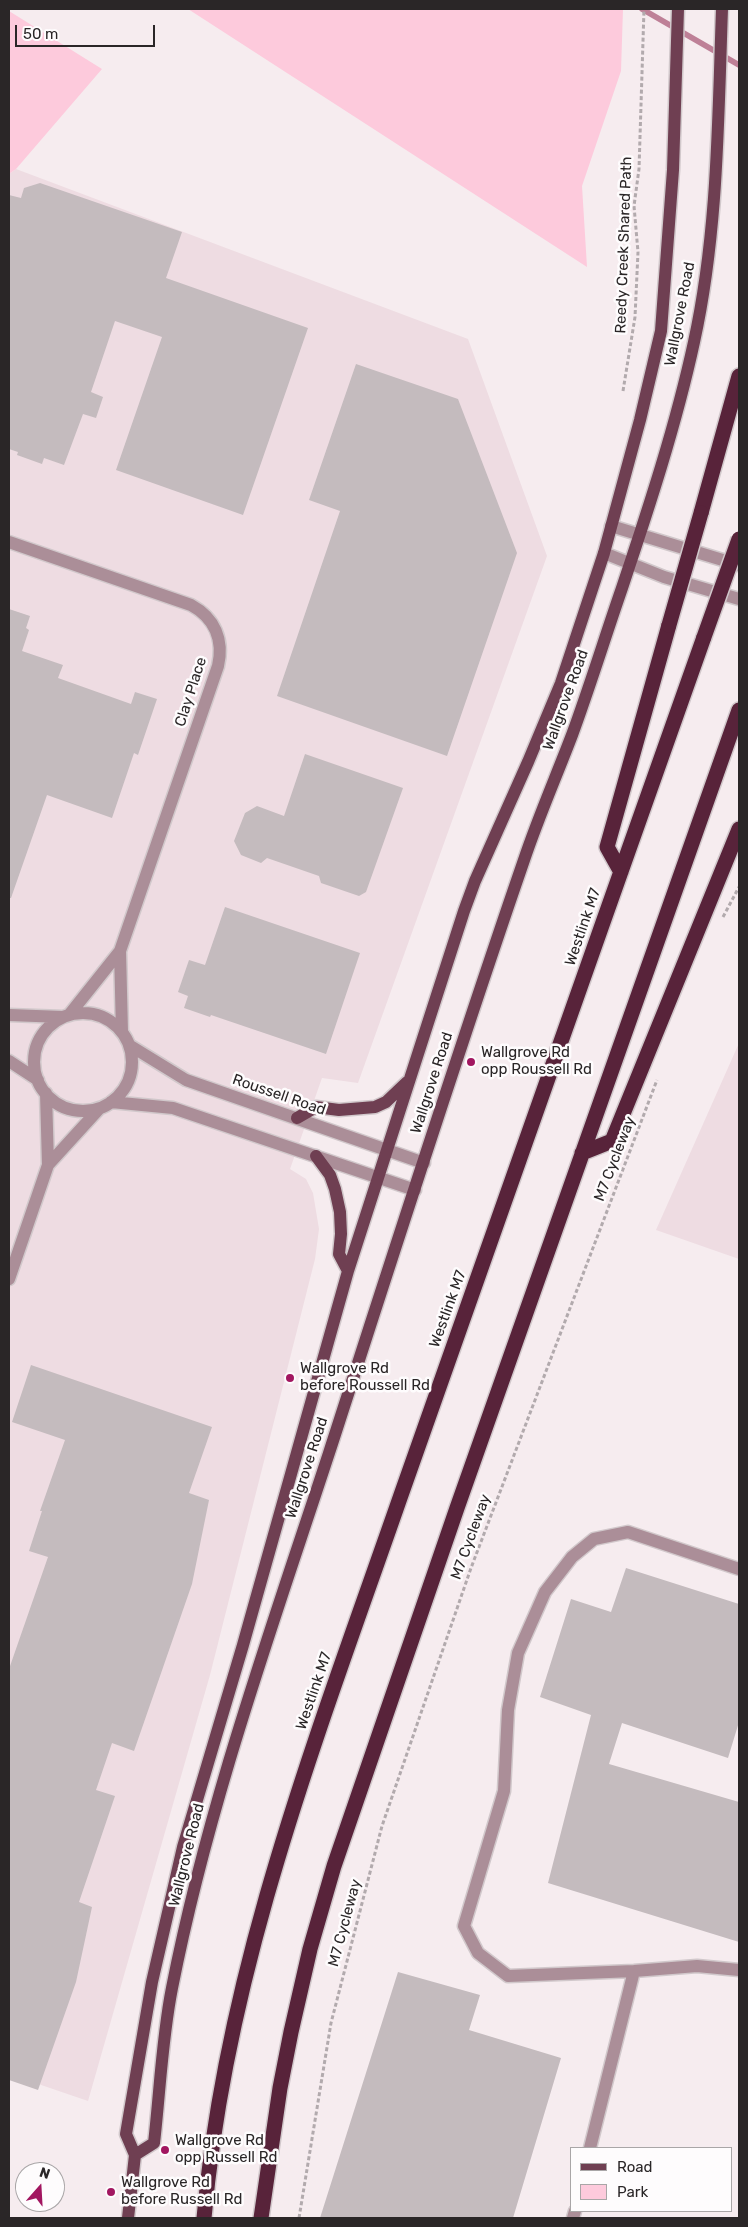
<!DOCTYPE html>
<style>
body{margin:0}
#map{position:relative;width:748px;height:2227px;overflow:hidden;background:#f6ecef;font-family:Rubik,sans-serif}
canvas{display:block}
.frame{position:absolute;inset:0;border:10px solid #2a2627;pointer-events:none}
.legend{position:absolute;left:570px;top:2147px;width:162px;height:65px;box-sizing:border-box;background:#fefcfd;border:1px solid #a9a6a7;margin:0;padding:6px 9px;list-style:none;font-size:15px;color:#2a2627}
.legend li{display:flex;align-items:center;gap:10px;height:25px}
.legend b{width:25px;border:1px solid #a9a6a7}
.north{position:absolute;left:15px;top:2162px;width:50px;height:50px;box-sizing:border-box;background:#fefcfd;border:1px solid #a9a6a7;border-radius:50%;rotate:19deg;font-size:14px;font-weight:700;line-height:20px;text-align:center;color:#2a2627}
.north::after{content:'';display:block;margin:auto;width:18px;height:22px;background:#a21660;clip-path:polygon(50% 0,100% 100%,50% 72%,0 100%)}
.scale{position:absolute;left:15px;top:25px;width:140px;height:22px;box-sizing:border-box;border:2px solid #2a2627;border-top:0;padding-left:6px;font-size:15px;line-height:18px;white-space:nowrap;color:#2a2627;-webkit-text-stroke:4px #fefcfd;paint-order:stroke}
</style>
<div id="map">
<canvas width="748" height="2227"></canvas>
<div class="frame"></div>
<ul class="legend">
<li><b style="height:6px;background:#6f3f52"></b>Road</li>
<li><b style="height:14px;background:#fdcadc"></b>Park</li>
</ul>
<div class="north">N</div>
<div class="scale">50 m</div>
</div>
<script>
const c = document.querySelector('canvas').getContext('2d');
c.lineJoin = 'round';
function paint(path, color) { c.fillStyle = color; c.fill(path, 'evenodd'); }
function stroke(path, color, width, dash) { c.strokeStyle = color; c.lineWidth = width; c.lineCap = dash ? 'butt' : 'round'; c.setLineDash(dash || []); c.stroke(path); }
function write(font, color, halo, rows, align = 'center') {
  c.font = font + ' Rubik,sans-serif'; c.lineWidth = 5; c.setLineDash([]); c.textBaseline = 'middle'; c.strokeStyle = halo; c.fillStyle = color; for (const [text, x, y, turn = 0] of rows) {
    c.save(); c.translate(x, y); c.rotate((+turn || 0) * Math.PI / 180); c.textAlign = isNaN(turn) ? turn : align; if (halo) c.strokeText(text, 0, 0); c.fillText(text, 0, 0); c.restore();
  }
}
paint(new Path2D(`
 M16 169 468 339 547 556 358 1083 322 1078 290 1169 306 1179 313 1193 319 1229 315 1259 210 1675 88 2101 9 2074V174Z
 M739 1043V1259L656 1230Z`), '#eedce2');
paint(new Path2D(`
 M188 9H623L621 71 582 186 587 267Z
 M9 11 102 69 16 169 9 174Z`), '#fdcadc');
stroke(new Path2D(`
 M642 9 739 65`), '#be8097', 5.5);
paint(new Path2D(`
 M40 183 182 232 166 278 308 328 243 515 116 470 162 337 115 321 91 392 103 397 96 418 83 414 64 465 44 458 42 464 17 455 18 452 9 449V195L21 198 24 188Z
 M356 364 458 399 517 553 447 756 277 696 340 511 309 500Z
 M9 609 30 616 26 628 29 630 22 651 63 665 58 678 131 704 135 692 157 699 138 755 134 753 112 818 47 795 11 898H9Z
 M305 754 403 788 366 892 359 896 321 883 319 876 267 858 261 863 241 855 234 841 245 813 257 806 284 816Z
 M225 907 360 953 326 1054 211 1015 210 1017 184 1008 188 996 178 992 189 960 205 965Z
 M31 1365 212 1427 189 1493 209 1500 192 1584 134 1751 112 1743 96 1790 115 1796 79 1902 92 1907 76 1982 38 2090 9 2080V1669L48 1557 29 1551 42 1511H40L65 1440 12 1422Z
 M626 1568 739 1604V1722L728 1758 622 1723 609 1764 739 1802V1942L548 1883 591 1715 540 1697 571 1599 611 1612Z
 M398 1972 480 1995 469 2030 561 2058 513 2218H320Z`), '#c4bbbe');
const minor = new Path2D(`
 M611 526 739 565
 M9 542 191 605C215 618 224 640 218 666L120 951 69 1015
 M604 553 664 577 739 599
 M120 951 122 1032
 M34 1062a49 49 0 1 1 98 0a49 49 0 1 1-98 0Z
 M9 1015 63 1017
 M129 1045 186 1080 424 1163
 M9 1061 38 1080
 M111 1102 173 1108 415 1190
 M48 1165 99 1109
 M9 1279 48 1165 46 1093
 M739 1569 628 1532 594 1539 572 1557 545 1592 518 1653 508 1710 504 1791 464 1926 478 1953 508 1976 634 1971 697 1966 739 1970
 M590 2148 634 1971
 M573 2218 575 2211`);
const major = new Path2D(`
 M297 1118 316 1107 339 1110 375 1107 386 1102 407 1082
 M316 1156 330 1175 335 1189 340 1212 341 1234 339 1254 348 1271
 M135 2155 154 2143C160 2091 162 2038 172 1988 208 1805 271 1630 329 1453 393 1255 456 1057 524 860 538 818 556 777 572 735 590 686 605 637 622 588 649 507 676 425 694 342 718 233 718 120 722 9
 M128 2218 135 2155 126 2134 152 1982 183 1847 243 1645 348 1271 464 911 475 881 528 762 561 683 604 553 640 420 661 331 673 170 678 9`);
const highway = new Path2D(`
 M701 513 739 376
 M621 872 607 847 669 625
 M582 1153 612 1141 739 829
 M204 2218C226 1967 319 1731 401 1495 501 1209 603 923 704 637
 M261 2218 280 2088 291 2032 310 1949 334 1866 457 1508 739 710`);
stroke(minor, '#d1c8cb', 15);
stroke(major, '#d1c8cb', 15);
stroke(highway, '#d1c8cb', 18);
stroke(new Path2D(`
 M623 391 635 317 638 252 634 206 639 169 644 9
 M723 917 739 887
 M299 2218 331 2023 382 1826 471 1568 657 1080`), '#b2aaad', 3, [4, 2.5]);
stroke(minor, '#ab8e98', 12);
stroke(major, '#6f3f52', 12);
stroke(highway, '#58233a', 15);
const highwayBridge = new Path2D(`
 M669 625 701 513
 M704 637 739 539`);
stroke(highwayBridge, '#d1c8cb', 18, []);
stroke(highwayBridge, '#58233a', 15);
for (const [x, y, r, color] of [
 [471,1062,5,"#a21660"],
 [290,1378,5,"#a21660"],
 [165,2150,5,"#a21660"],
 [111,2192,5,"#a21660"]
]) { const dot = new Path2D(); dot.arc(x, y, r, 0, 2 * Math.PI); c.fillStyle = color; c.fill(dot); stroke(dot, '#fefcfd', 2); }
write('15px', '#2a2627', '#fefcfd', [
 ["Reedy Creek Shared Path",624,245,-88],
 ["Wallgrove Road",680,314,-79],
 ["Clay Place",191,692,-72],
 ["Wallgrove Road",566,700,-70],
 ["Westlink M7",583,927,-71],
 ["Wallgrove Road",432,1083,-72],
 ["Roussell Road",279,1095,19],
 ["M7 Cycleway",615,1159,-69],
 ["Westlink M7",448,1309,-70],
 ["Wallgrove Road",307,1468,-72],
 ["M7 Cycleway",471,1537,-70],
 ["Westlink M7",314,1691,-71],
 ["Wallgrove Road",187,1855,-76],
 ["M7 Cycleway",345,1923,-75]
]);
write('15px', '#2a2627', '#fefcfd', [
 ["Wallgrove Rd",481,1053],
 ["opp Roussell Rd",481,1070],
 ["Wallgrove Rd",300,1369],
 ["before Roussell Rd",300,1386],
 ["Wallgrove Rd",175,2141],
 ["opp Russell Rd",175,2158],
 ["Wallgrove Rd",121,2183],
 ["before Russell Rd",121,2200]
], 'left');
</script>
